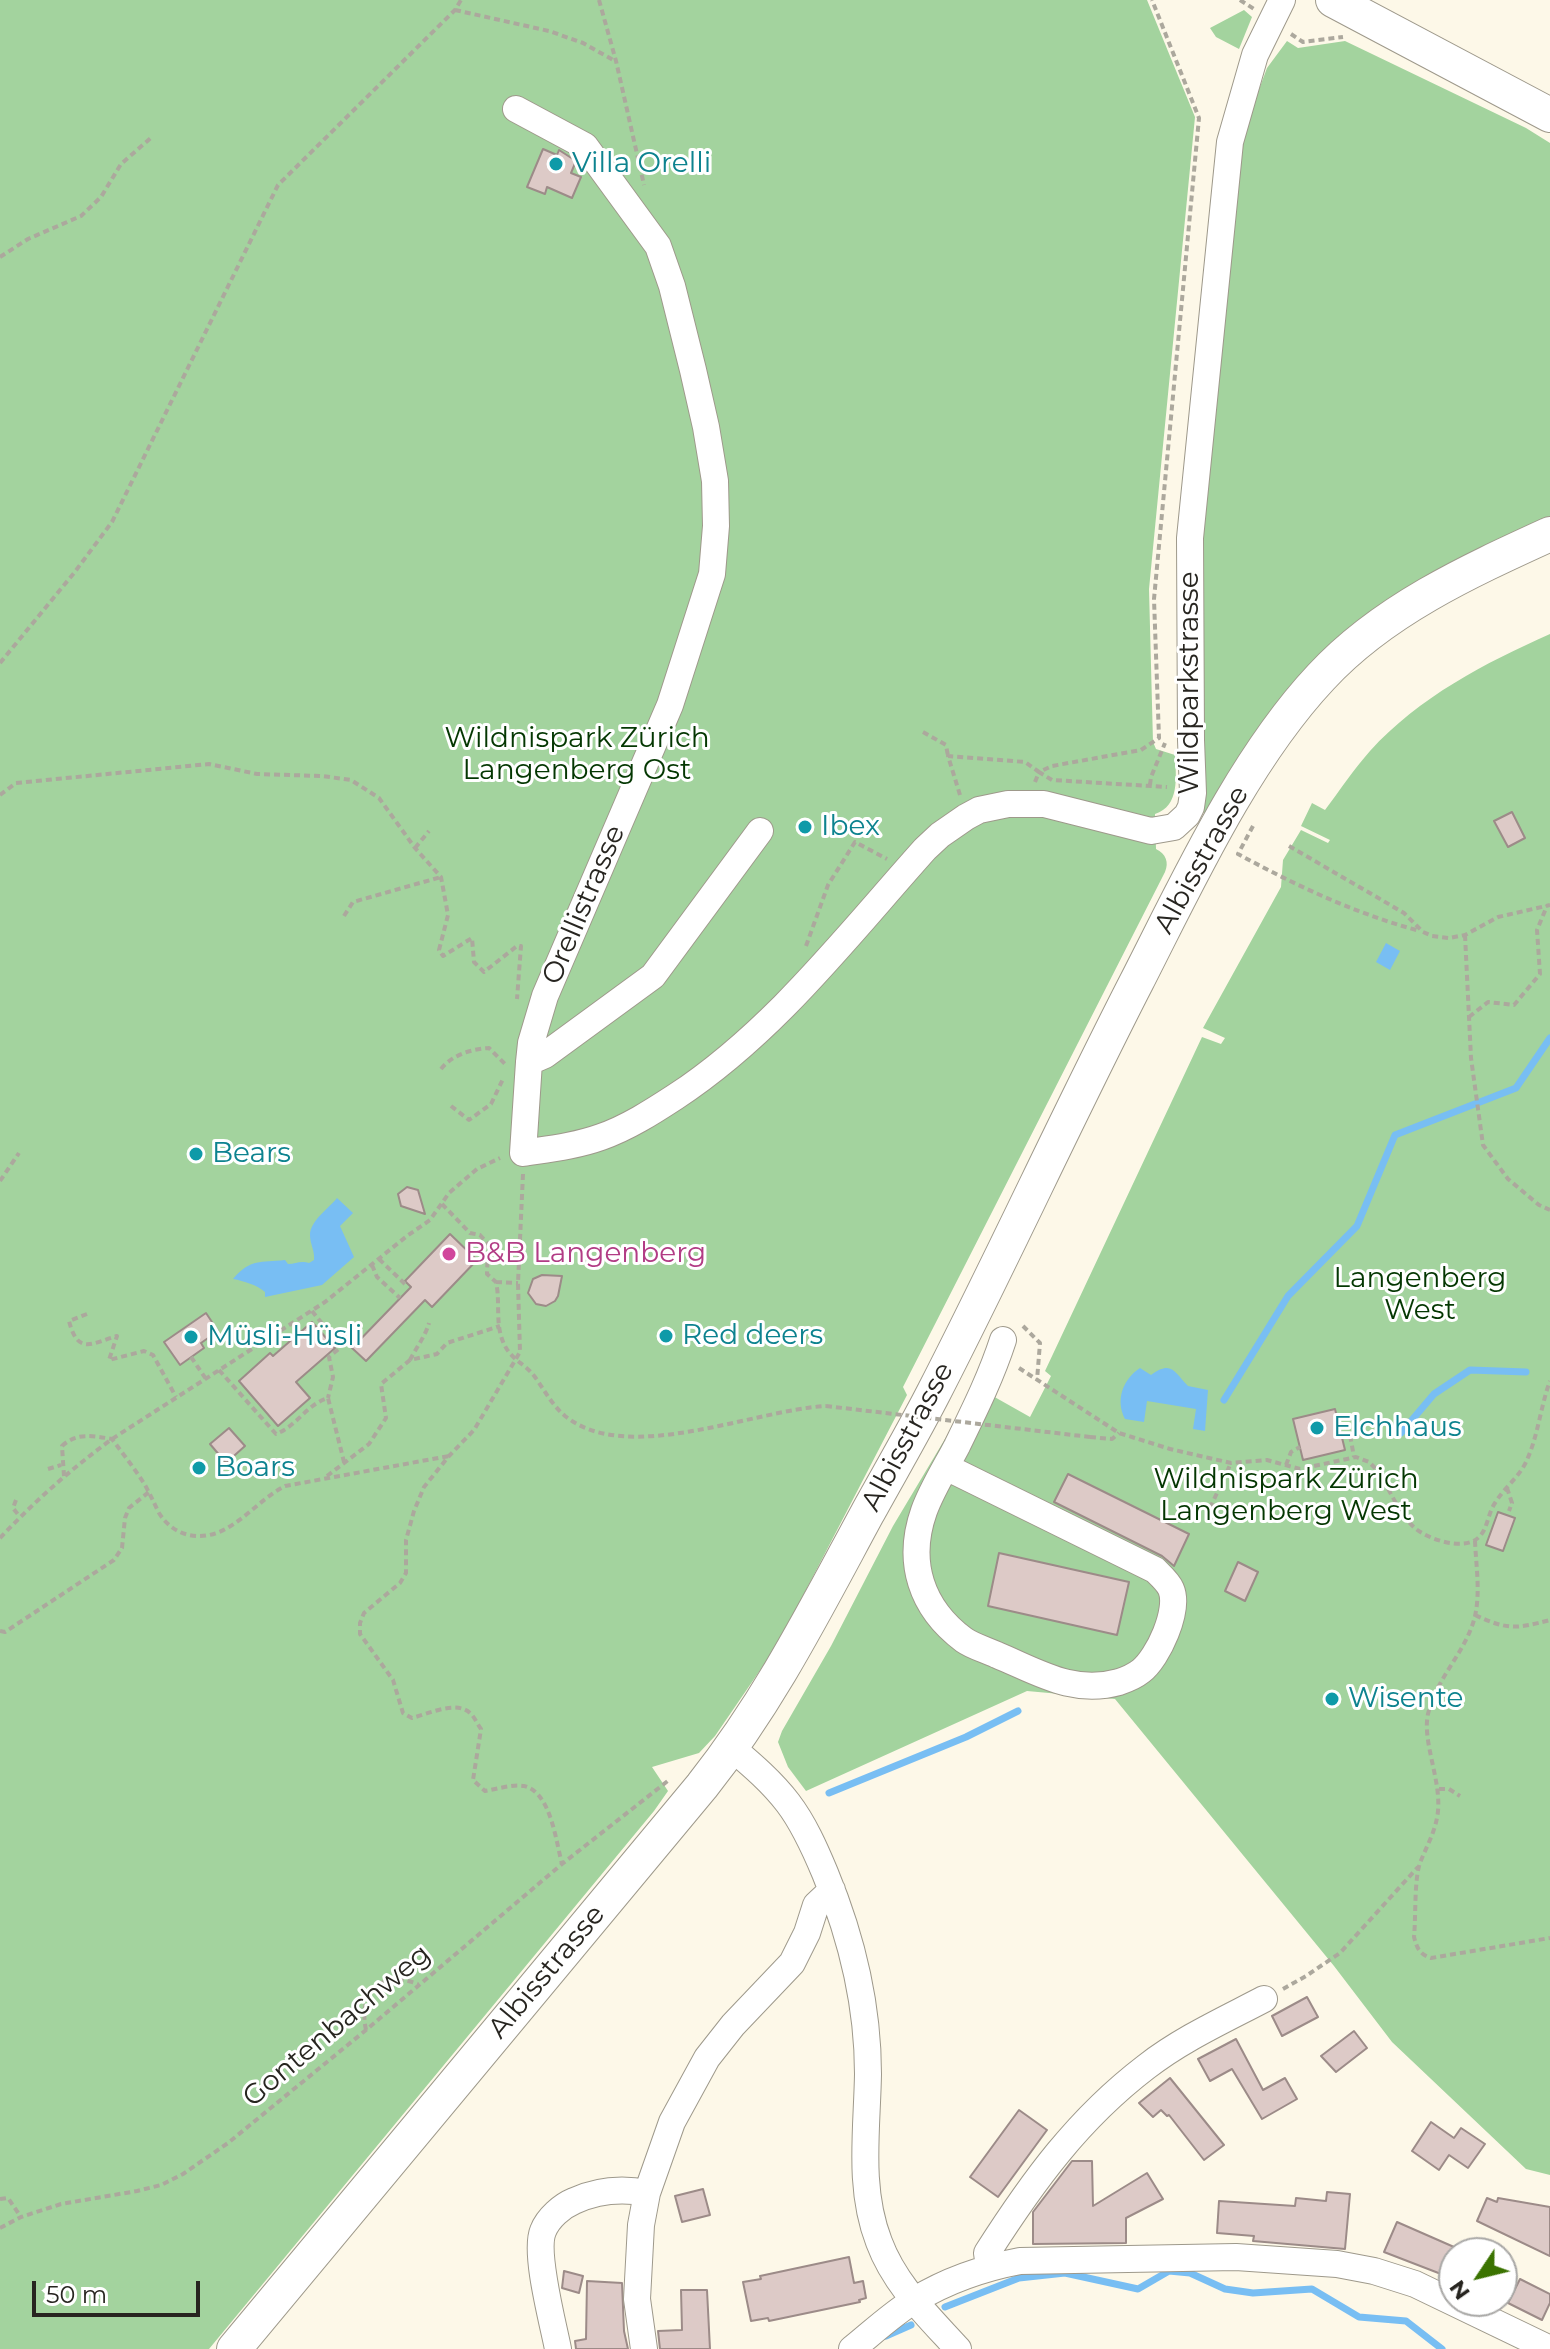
<!DOCTYPE html>
<meta charset="utf-8">
<style>
body{margin:0}
#map{position:relative;width:1550px;height:2349px;overflow:hidden;background:#fdf8e8;font-family:Montserrat,sans-serif}
canvas{display:block}
.north{position:absolute;left:1438px;top:2237px;width:80px;height:80px;box-sizing:border-box;background:#fff;border:2px solid #a9a8a6;border-radius:50%;rotate:235deg;font-size:22px;font-weight:700;line-height:32px;text-align:center;color:#272520}
.north::after{content:'';display:block;margin:auto;width:28px;height:36px;background:#3b7301;clip-path:polygon(50% 0,100% 100%,50% 72%,0 100%)}
.scale{position:absolute;left:32px;top:2281px;width:168px;height:36px;box-sizing:border-box;border:4px solid #272520;border-top:0;padding-left:10px;font-size:24px;line-height:28px;white-space:nowrap;color:#272520;-webkit-text-stroke:6px #fff;paint-order:stroke}
</style>
<div id="map">
<canvas width="1550" height="2349"></canvas>
<div class="north">N</div>
<div class="scale">50 m</div>
</div>
<script>
const c = document.querySelector('canvas').getContext('2d');
c.lineJoin = 'round';
function paint(path, color) { c.fillStyle = color; c.fill(path, 'evenodd'); }
function stroke(path, color, width, dash) { c.strokeStyle = color; c.lineWidth = width; c.lineCap = dash ? 'butt' : 'round'; c.setLineDash(dash || []); c.stroke(path); }
function write(font, color, halo, rows, align = 'center') {
  c.font = font + ' Montserrat,sans-serif'; c.lineWidth = 6; c.setLineDash([]); c.textBaseline = 'middle'; c.strokeStyle = halo; c.fillStyle = color; for (const [text, x, y, turn = 0] of rows) {
    c.save(); c.translate(x, y); c.rotate((+turn || 0) * Math.PI / 180); c.textAlign = isNaN(turn) ? turn : align; if (halo) c.strokeText(text, 0, 0); c.fillText(text, 0, 0); c.restore();
  }
}
paint(new Path2D(`
 M0 0H1147L1195 117 1149 589 1153 742 1156 749 1175 755C1176 777 1180 806 1155 814L1156 849C1166 854 1169 862 1165 872L903 1387 907 1395 778 1644 715 1736 699 1753 652 1767 668 1791 654 1811 209 2349H0Z
 M1244 10 1252 17 1239 49 1216 37 1210 28Z
 M1287 41 1298 48 1345 41 1526 128 1550 143V516L1481 551 1413 589 1212 815 1202 812 1200 542 1238 165 1248 119 1267 68Z
 M1550 634V2175L1526 2169 1392 2042 1334 1966 1115 1699 1027 1691 806 1791 788 1767 778 1742 782 1731 831 1646 893 1526 973 1392 991 1395 1030 1417 1051 1376 1045 1371 1202 1037 1221 1044 1225 1038 1203 1028 1281 887 1283 860 1301 830 1328 843 1330 840 1301 826 1312 803 1325 810C1340 790 1354 769 1370 751 1419 697 1485 663 1550 634Z`), '#a3d39e');
paint(new Path2D(`
 M1386 943 1400 951 1390 970 1376 962Z
 M337 1198 353 1213 340 1226 354 1257 322 1285 265 1297V1292C257 1285 244 1281 233 1279 251 1258 260 1263 285 1260L288 1264C296 1264 300 1260 309 1263L314 1260C315 1251 310 1244 310 1235 310 1221 329 1208 337 1198Z
 M1140 1368 1151 1375C1172 1360 1174 1372 1188 1386L1208 1390 1205 1431 1193 1429 1196 1409 1147 1401 1144 1422 1125 1419C1115 1400 1123 1379 1140 1368Z`), '#78bef3');
stroke(new Path2D(`
 M1224 1400 1288 1296 1357 1226 1395 1135 1516 1088 1550 1038
 M1401 1433 1434 1394 1470 1370 1526 1372
 M829 1793 966 1737 1018 1711
 M945 2307 1019 2278 1065 2273 1138 2289 1169 2271 1190 2273 1225 2289 1253 2293 1312 2289 1359 2317 1406 2321 1442 2349
 M886 2336 911 2325`), '#78bef3', 7);
const building = new Path2D(`
 M543 149 557 155 559 150 576 161 571 173 581 177 572 198 547 187 545 194 527 187Z
 M1512 812 1525 838 1508 847 1494 821Z
 M407 1187 418 1190 425 1214 401 1206 398 1194Z
 M450 1234 477 1260 432 1307 425 1300 366 1361 352 1348 411 1287 405 1281Z
 M542 1275 562 1276 558 1296 555 1301 546 1306 536 1304 528 1293 533 1279Z
 M206 1313 218 1331 201 1343 204 1348 180 1365 164 1342Z
 M312 1322 335 1348 296 1382 310 1398 278 1426 239 1381 270 1353 273 1356Z
 M1335 1409 1345 1450 1303 1460 1293 1419Z
 M229 1428 245 1446 226 1463 210 1444Z
 M1068 1474 1189 1534 1174 1566 1162 1556 1054 1502Z
 M1498 1512 1515 1518 1503 1551 1486 1545Z
 M999 1553 1129 1582 1117 1635 988 1606Z
 M1238 1562 1258 1572 1245 1601 1225 1591Z
 M1307 1997 1318 2017 1282 2036 1272 2016Z
 M1354 2031 1367 2048 1336 2072 1321 2056Z
 M1236 2039 1263 2090 1285 2078 1297 2099 1262 2119 1232 2069 1210 2081 1198 2059Z
 M1170 2078 1224 2145 1204 2160 1169 2115 1167 2116 1161 2110 1153 2117 1139 2103Z
 M1019 2110 1047 2130 998 2197 970 2177Z
 M1431 2122 1454 2138 1461 2128 1485 2144 1468 2168 1449 2155 1439 2170 1412 2151Z
 M1072 2161H1092L1093 2206 1147 2173 1163 2199 1126 2218V2243L1033 2244V2212Z
 M703 2189 710 2215 682 2222 675 2196Z
 M1327 2192 1350 2194 1345 2249 1253 2241 1254 2236 1217 2233 1219 2201 1295 2206 1296 2198 1326 2201Z
 M1487 2198 1497 2202 1498 2198 1550 2207V2256L1477 2221Z
 M1397 2222 1454 2247V2279L1384 2252Z
 M849 2257 854 2283 863 2281 866 2298 859 2300 860 2302 769 2321 768 2318 751 2321 743 2282 761 2279 760 2276Z
 M564 2271 583 2276 579 2293 562 2288Z
 M1520 2279 1550 2294V2303L1542 2320 1508 2303Z
 M587 2281 622 2283 624 2331 628 2349H576L575 2341 586 2339Z
 M681 2290H707L710 2349H660L658 2331 682 2330Z`);
paint(building, '#ddcac7');
stroke(building, '#9c8b88', 2);
const minor = new Path2D(`
 M516 109 585 146 658 246 672 286 693 370 706 427 715 481 716 526 712 574 670 705 545 996 531 1043 529 1062 523 1153C549 1149 576 1146 601 1137 627 1128 652 1112 675 1097 774 1032 847 936 925 849L940 835 966 817 979 810 1008 804H1044L1151 831 1174 827 1187 815 1191 807 1193 793 1191 740 1190 538 1230 142 1255 55 1282 0
 M529 1062 545 1055 653 976 760 831
 M946 1467 1155 1570C1160 1575 1168 1582 1171 1589 1180 1610 1158 1658 1141 1671 1136 1675 1125 1680 1119 1682 1073 1695 1038 1672 997 1655 987 1650 974 1647 964 1640 921 1608 906 1562 924 1511 932 1489 946 1467 957 1446 974 1411 991 1377 1003 1340
 M732 1748C752 1765 772 1782 788 1803 804 1824 815 1849 825 1873 852 1938 868 2003 868 2074 867 2131 858 2188 879 2242 895 2285 928 2316 958 2349
 M989 2267 987 2253C1033 2181 1078 2119 1146 2067 1182 2039 1224 2020 1264 1999
 M558 2349C553 2323 534 2253 543 2231 548 2218 562 2206 574 2201 598 2190 621 2188 647 2193
 M644 2349 637 2299 641 2225 647 2193 672 2122 707 2058 733 2025 792 1963 807 1933 816 1905 832 1890
 M852 2349C872 2333 893 2313 915 2300 948 2280 983 2268 1020 2261L1236 2257 1337 2264 1374 2271 1415 2284 1550 2349`);
const major = new Path2D(`
 M1333 0 1550 115
 M234 2349 702 1786C770 1700 815 1610 867 1514 889 1474 913 1433 934 1392 1004 1256 1067 1117 1137 981 1188 881 1244 759 1321 677 1383 610 1469 571 1550 534`);
stroke(minor, '#9e998b', 28);
stroke(major, '#9e998b', 36);
stroke(new Path2D(`
 M599 0 616 61 644 185
 M1240 0 1254 9
 M455 10 549 31 583 43 615 61
 M1291 34 1303 42 1343 37
 M0 257 28 239 81 216 101 197 121 164 153 136
 M0 663 74 573 112 522 278 185 455 10 461 0
 M923 732 946 745 948 756
 M1035 782 1039 772 1052 780 1167 787
 M1150 785 1151 777 1165 743
 M0 795 16 783 209 764 257 774 322 776 351 780 379 798 415 848 441 877 448 915 439 950 443 956 472 938 474 962 484 972 517 946H521L517 999
 M960 795 948 756 1025 762 1039 772 1052 766 1141 750 1159 738 1154 599 1199 118 1152 0
 M1253 826 1238 854C1295 885 1356 914 1420 931
 M1289 846 1404 913 1423 932 1432 936 1449 938 1465 935 1498 917 1550 905
 M415 848 429 831
 M344 916 353 902 441 877
 M1465 935 1471 1058 1483 1145 1508 1179 1539 1205 1550 1210
 M806 946 828 885 855 842 887 859
 M1469 1017 1488 1002 1514 1005 1540 974 1537 930 1547 906
 M441 1069C452 1055 471 1049 489 1048L506 1065
 M451 1106 469 1120 491 1104 503 1079
 M523 1174 518 1283 520 1352 474 1430 449 1456 424 1487 414 1511 406 1540V1573L400 1583 364 1613 360 1623V1634L393 1680 403 1713 412 1718C428 1714 456 1700 470 1713 474 1716 478 1725 481 1729L473 1780 485 1791C497 1789 513 1784 524 1786 551 1792 556 1842 562 1864
 M0 1181 19 1153
 M442 1204 470 1233 480 1235 488 1244 487 1274 496 1282C500 1300 496 1319 501 1336 508 1360 523 1361 535 1377 545 1391 552 1405 565 1416 627 1466 753 1410 826 1406
 M379 1259 406 1285 408 1283
 M372 1265 377 1277 400 1298
 M496 1282 518 1283
 M312 1311 341 1347 329 1357 333 1377 328 1398
 M87 1314 69 1321C78 1356 92 1343 117 1336L109 1360 144 1351 153 1355 176 1397
 M1023 1326 1040 1343 1037 1380
 M191 1357 206 1379
 M410 1360C416 1348 426 1335 429 1323
 M1019 1368 1119 1433 1170 1449 1231 1463 1267 1460 1300 1469 1356 1457 1369 1462 1375 1468C1389 1486 1398 1514 1416 1529 1430 1540 1466 1552 1480 1536 1488 1527 1488 1513 1495 1503 1504 1488 1517 1479 1525 1464 1538 1438 1540 1408 1550 1381
 M219 1370 276 1434C297 1426 307 1404 328 1398L344 1462
 M1090 1437 1112 1439 1119 1433
 M1341 1437 1350 1435 1354 1457
 M1286 1465 1291 1452 1300 1447
 M48 1469 61 1465
 M64 1476 62 1446C77 1432 93 1436 112 1439 123 1454 135 1469 145 1485 150 1494 154 1503 159 1513 175 1539 205 1542 229 1527 249 1515 264 1497 285 1486L449 1456
 M327 1476 369 1444 386 1418 381 1384 410 1360 437 1354 447 1343 500 1326
 M1507 1488 1512 1503 1509 1511
 M16 1500 13 1508 20 1517
 M1210 1508 1231 1463
 M0 1538C35 1501 71 1469 112 1439L325 1302 407 1236 430 1220 449 1193 477 1169 500 1158
 M1475 1541C1476 1566 1481 1595 1474 1620 1464 1654 1436 1679 1428 1714 1422 1741 1441 1779 1438 1811 1436 1831 1427 1845 1420 1863 1414 1880 1416 1917 1414 1937 1417 1948 1419 1954 1431 1958L1550 1938
 M1475 1615C1507 1630 1516 1629 1550 1620
 M0 1631 5 1632 114 1560 122 1548 125 1518 129 1508 149 1492
 M1439 1789H1449L1460 1796
 M1283 1989 1306 1976 1340 1953 1418 1867
 M366 2030C358 1993 380 1969 418 1984
 M0 2199 8 2198 21 2217
 M0 2228 21 2217 61 2204 137 2191 161 2185 183 2174 228 2143 366 2030 562 1864 669 1780`), '#aca89d', 4, [6, 4]);
stroke(minor, '#fff', 26);
stroke(major, '#fff', 34);
stroke(new Path2D(`
 M826 1406 1090 1437`), '#aca89d', 4, [6, 4]);
for (const [x, y, r, color] of [
 [556,164,8,"#0f9aa8"],
 [805,827,8,"#0f9aa8"],
 [196,1154,8,"#0f9aa8"],
 [449,1254,8,"#d1479c"],
 [666,1336,8,"#0f9aa8"],
 [191,1337,8,"#0f9aa8"],
 [1317,1428,8,"#0f9aa8"],
 [199,1468,8,"#0f9aa8"],
 [1332,1699,8,"#0f9aa8"]
]) { const dot = new Path2D(); dot.arc(x, y, r, 0, 2 * Math.PI); c.fillStyle = color; c.fill(dot); stroke(dot, '#fff', 3); }
write('28px', '#0d838f', '#fff', [
 ["Villa Orelli",572,164],
 ["Ibex",821,827],
 ["Bears",212,1154],
 ["Red deers",682,1336],
 ["Müsli-Hüsli",207,1337],
 ["Elchhaus",1333,1428],
 ["Boars",215,1468],
 ["Wisente",1348,1699]
], 'left');
write('28px', '#272520', '#fff', [
 ["Wildparkstrasse",1190,683,-90],
 ["Albisstrasse",1202,860,-61],
 ["Orellistrasse",584,905,-67],
 ["Albisstrasse",908,1437,-62],
 ["Albisstrasse",547,1972,-50],
 ["Gontenbachweg",337,2026,-40]
]);
write('28px', '#043702', '#fff', [
 ["Wildnispark Zürich",577,739],
 ["Langenberg Ost",577,771],
 ["Langenberg",1420,1279],
 ["West",1420,1311],
 ["Wildnispark Zürich",1286,1480],
 ["Langenberg West",1286,1512]
]);
write('28px', '#b23c85', '#fff', [
 ["B&B Langenberg",465,1254]
], 'left');
</script>
